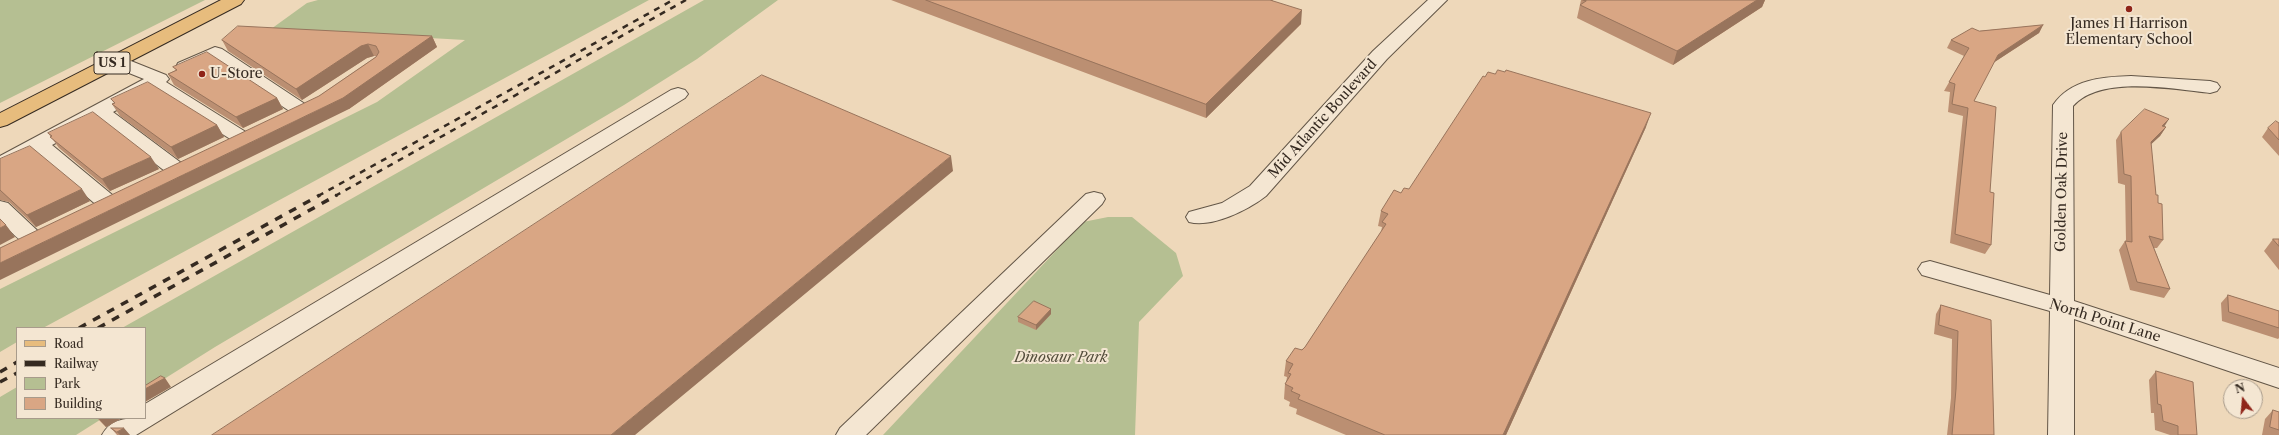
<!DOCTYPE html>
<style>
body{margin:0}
#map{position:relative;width:2279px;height:435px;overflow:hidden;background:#eed8ba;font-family:"Libre Caslon Text",serif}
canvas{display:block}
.legend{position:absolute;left:16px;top:327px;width:130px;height:92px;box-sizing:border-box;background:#f4e6d2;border:1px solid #a89b8b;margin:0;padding:5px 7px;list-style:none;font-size:12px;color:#352a21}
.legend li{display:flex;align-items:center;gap:8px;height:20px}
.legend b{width:20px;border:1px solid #a89b8b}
.north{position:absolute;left:2223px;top:379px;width:40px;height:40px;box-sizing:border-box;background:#f4e6d2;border:1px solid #a89b8b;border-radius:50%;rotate:344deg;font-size:11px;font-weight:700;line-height:16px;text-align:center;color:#352a21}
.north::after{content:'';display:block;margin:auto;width:14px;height:18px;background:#8f2418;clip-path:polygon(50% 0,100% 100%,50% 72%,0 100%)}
</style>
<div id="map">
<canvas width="2279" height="435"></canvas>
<ul class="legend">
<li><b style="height:5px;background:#e7bc7d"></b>Road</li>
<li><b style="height:5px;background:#352a21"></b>Railway</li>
<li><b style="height:11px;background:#b5bf92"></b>Park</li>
<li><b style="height:11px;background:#d9a684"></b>Building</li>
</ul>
<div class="north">N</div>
</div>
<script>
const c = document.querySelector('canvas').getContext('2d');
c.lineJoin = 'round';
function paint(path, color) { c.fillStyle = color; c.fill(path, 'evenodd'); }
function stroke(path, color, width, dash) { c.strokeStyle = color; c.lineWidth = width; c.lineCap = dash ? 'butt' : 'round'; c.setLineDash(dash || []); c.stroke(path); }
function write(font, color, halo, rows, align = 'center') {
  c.font = font + ' "Libre Caslon Text",serif'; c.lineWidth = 4; c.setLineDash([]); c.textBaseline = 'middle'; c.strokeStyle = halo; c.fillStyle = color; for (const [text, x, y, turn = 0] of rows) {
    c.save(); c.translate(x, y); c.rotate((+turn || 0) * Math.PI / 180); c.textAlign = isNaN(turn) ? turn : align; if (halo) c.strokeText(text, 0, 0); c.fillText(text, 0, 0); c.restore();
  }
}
paint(new Path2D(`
 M0 0H205L0 103Z
 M318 0H649L43 328H17V342L0 352V289L377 102 465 40 271 29 307 3Z
 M704 0H778L697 59 624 105 215 347 145 391V328H122Z
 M1108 217H1132L1176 253 1183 276 1139 322 1135 435H883L1083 222Z
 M17 387V418H103L76 435H0V397Z`), '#b5bf92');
const minor = new Path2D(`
 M1428 0H1447L1387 59 1266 196C1248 210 1212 228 1189 222L1186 217 1189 212 1222 203 1250 186 1373 51Z
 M215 47 222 49 308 106 311 110 308 114 301 116 294 114 214 61 192 71 185 73 178 71 176 67 178 63Z
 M116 55 166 75 169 79 166 82 249 134 252 138 249 142 242 144 235 142 153 90 113 112 184 165 188 170 184 175 177 177 170 175 99 120 52 145 116 198 119 203 116 208 108 210 100 208 37 154 0 172V156L144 79 109 65 107 61 109 57Z
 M2131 76 2210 81 2217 83 2220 87 2217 91 2210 93C2172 89 2101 75 2073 106L2074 301 2279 368V388L2074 319V435H2048L2050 311 1922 275 1918 269 1922 263 1930 261 2050 295 2053 105C2071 79 2102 77 2131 76Z
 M678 88 685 90 688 94 685 98 136 435H102C111 418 127 418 145 418V404L671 90Z
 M1094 192 1102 194 1105 199 1102 204 866 435H836L840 428 1086 194Z
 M0 201 8 203 41 234 44 239 41 244C23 249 12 232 0 220Z`);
const major = new Path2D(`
 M221 0H244L241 4 7 125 0 127V113Z`);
stroke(minor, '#635647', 2);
stroke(major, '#352a21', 2);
paint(minor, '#f4e6d2');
paint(major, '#e7bc7d');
stroke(new Path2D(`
 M318 196 673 0
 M335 196 686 0`), '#352a21', 2.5, [6, 6]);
stroke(new Path2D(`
 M79 328 320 195
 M98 328 337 195
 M0 372 17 362
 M0 382 17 373`), '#352a21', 3.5, [8, 8]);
paint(new Path2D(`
 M891 0H1273V1L1301 24 1206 118Z
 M1581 0H1765L1762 7 1673 65 1577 18Z
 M2043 25 2039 33 1993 63 1974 101 1990 192 1991 245 1985 254 1950 243 1963 116 1948 112 1950 92 1944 91 1964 56 1947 48 1951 40 1979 31Z
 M432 36 437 47 349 109 319 96 377 56H374L367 58 302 100 228 51 222 40Z
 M173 67 277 98 283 109 243 128 174 85 168 74 176 70Z
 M111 99 217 125 224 137 178 159 120 116 112 104 114 103Z
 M2279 123V156L2262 137 2268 128Z
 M1646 127 1506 435H1346L1296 414 1297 409 1289 406 1290 402 1284 399 1285 384 1286 383 1287 377 1284 376 1286 361 1305 347 1381 232 1382 227 1378 226 1381 211 1401 193 1409 189Z
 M2164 127H2166L2160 136 2151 144 2156 195 2158 203 2163 240 2157 248H2154L2170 289 2164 298 2130 290 2119 250 2125 241H2126L2125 185 2118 183 2116 140 2121 132Z
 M48 133 159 169 110 191 59 148Z
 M0 159 90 201 36 227 9 202 0 200Z
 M2273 239H2279V270L2264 251Z
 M2228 295 2279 311V338L2278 339 2222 321 2221 303Z
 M1941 305 1991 320 1994 435H1947L1951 398 1952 339 1934 334 1936 314Z
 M1051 309V314L1036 330 1018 322V317Z
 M2156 371 2197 435H2170L2155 430 2154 413H2151L2149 380Z
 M2273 410 2279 412V435H2262L2265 419Z
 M97 418H127L120 419 106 427Z
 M111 428 130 435H117Z`), '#bb8f72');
paint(new Path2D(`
 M1757 0H1765L1762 7 1673 65 1677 51Z
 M1302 10 1301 24 1206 118V104Z
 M2043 25 2039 33 1993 63 1998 55Z
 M432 36 437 47 349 109 0 280V263L343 98Z
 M368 44 374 56 367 58 302 100 296 89 361 46Z
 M277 98 283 109 243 128 236 117Z
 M1651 113 1646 127 1506 435H1503Z
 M2169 119 2164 127 2162 126Z
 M217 125 224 137 178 159 171 147Z
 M2166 127 2160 136 2145 150 2151 142Z
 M951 156 953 171 635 435H611Z
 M151 157 159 169 110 191 102 179Z
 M82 189 90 201 36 227 27 215Z
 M6 225 15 237 0 245V228Z
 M1051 309V314L1036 330V325Z
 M165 378 171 387 145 402V389Z
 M98 418H119L120 419 106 427Z
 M124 428 130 435H120L117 432Z`), '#98745c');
const building = new Path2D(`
 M926 0H1270L1302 10 1206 104Z
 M1583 0H1757L1677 51 1580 5 1586 1Z
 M2043 25 1998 55 1974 101 1996 107 1990 192 1994 193 1991 245 1955 234 1968 108 1952 104 1955 84 1949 82 1969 48 1951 40 1972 28 1979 31Z
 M238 26 432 36 343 98 0 263V248L319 96 376 57 379 52 376 46 368 44 361 46 296 89 222 40Z
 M207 52 277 98 236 117 168 74 177 70 173 67Z
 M1498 70 1505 72 1506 70 1651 113 1503 435H1385L1298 399 1300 395 1291 391 1293 388 1285 384 1291 374 1288 373 1293 364 1286 361 1295 348 1302 350 1305 347 1386 224 1382 222 1388 214 1381 211 1394 190 1401 193 1404 188 1409 189 1483 76 1485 77 1488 72 1495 74Z
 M762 75 951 156 611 435H212Z
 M148 82 217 125 171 147 112 104 115 103 111 99Z
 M2145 109 2169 119 2162 126 2166 127 2151 142 2156 195H2158V203L2162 204 2163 240 2149 236 2170 289 2137 282 2125 241 2132 242 2131 176 2124 174 2121 132Z
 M93 112 151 157 102 179 50 137 52 136 48 133Z
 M2276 121 2279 123V140L2268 128Z
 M30 146 82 189 27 215 0 190V159Z
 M0 219 6 225 0 228Z
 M2273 239H2279V246Z
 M2228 295 2279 311V328L2229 312Z
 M1034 301 1051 309 1036 325 1018 317Z
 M1941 305 1991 320 1994 435H1952L1956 389 1958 331 1939 325Z
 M2156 371 2193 382 2197 435H2178V426L2163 421 2161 405 2158 404Z
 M161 376 165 378 145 389V386Z
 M2273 410 2279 412V430L2270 427Z
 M111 428H124L117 432Z`);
paint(building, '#d9a684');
stroke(building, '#98745c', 1);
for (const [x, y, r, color] of [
 [2129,9,4,"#8f2418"],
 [202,74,4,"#8f2418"]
]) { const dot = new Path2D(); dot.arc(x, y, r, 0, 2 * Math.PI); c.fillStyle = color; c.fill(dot); stroke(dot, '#f4e6d2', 1.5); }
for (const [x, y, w] of [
 [112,63,36]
]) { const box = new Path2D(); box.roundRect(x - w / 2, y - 11, w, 22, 3); c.fillStyle = '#f4e6d2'; c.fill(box); stroke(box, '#352a21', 1); }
write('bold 13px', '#352a21', null, [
 ["US 1",112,63]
]);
write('14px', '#352a21', '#f4e6d2', [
 ["James H Harrison",2129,24],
 ["Elementary School",2129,40],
 ["U-Store",210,74,"left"]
]);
write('14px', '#352a21', '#f4e6d2', [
 ["Mid Atlantic Boulevard",1323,119,-48],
 ["Golden Oak Drive",2062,192,-89],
 ["North Point Lane",2105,321,17]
]);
write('italic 14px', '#554f3d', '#f4e6d2', [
 ["Dinosaur Park",1061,358]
]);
</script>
